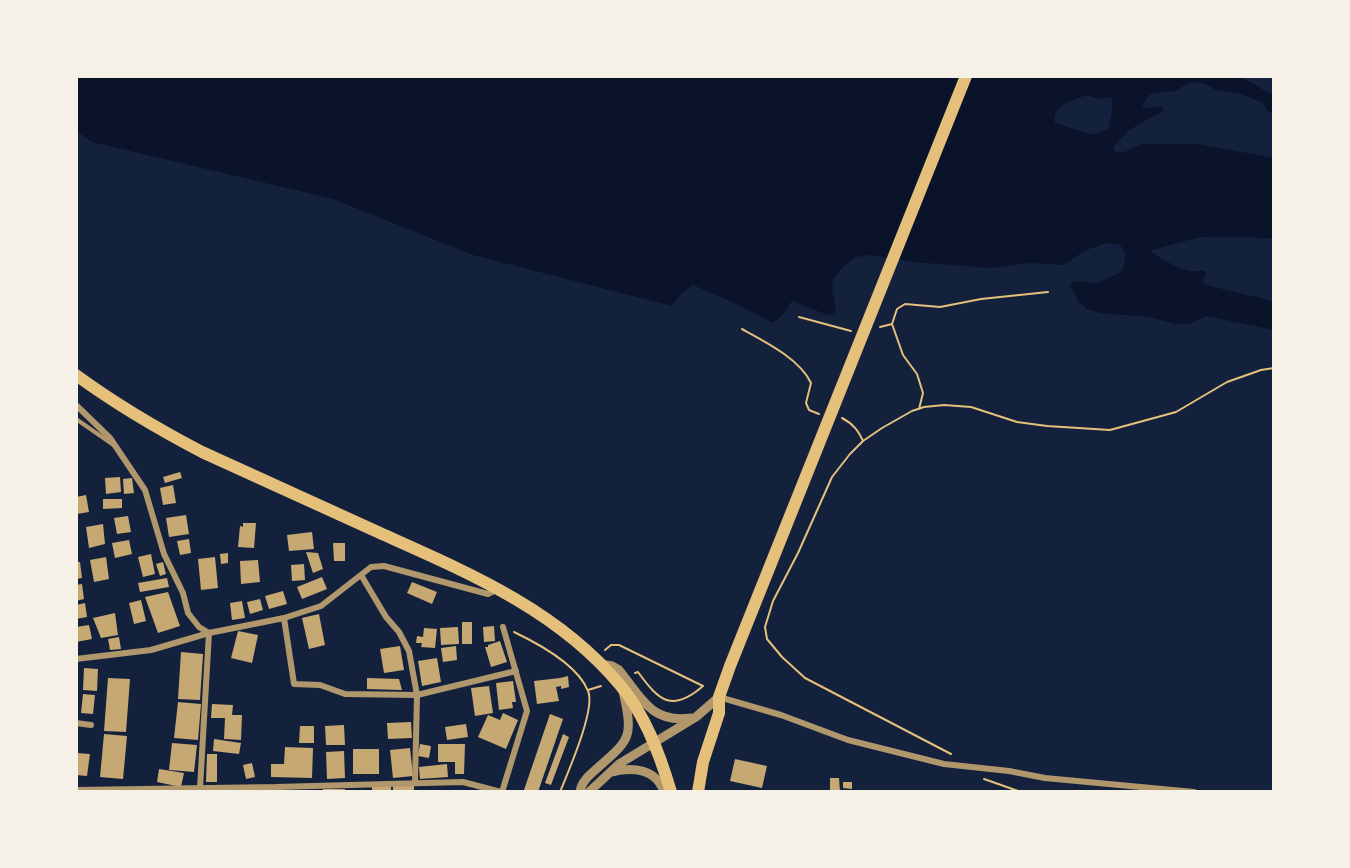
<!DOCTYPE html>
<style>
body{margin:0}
#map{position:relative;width:1350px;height:868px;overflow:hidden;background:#14213d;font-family:Karla,sans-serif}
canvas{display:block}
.frame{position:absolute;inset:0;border:78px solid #f6f1e7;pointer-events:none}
</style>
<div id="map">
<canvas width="1350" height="868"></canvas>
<div class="frame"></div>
</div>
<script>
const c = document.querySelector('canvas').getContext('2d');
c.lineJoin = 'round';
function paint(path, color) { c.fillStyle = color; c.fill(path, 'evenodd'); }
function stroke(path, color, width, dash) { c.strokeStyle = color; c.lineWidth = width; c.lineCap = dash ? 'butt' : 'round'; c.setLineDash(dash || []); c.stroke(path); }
paint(new Path2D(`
 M76 77H1239C1253 81 1263 92 1273 94V113L1268 111 1262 102 1237 93 1216 90 1205 84 1195 82 1188 83 1175 91 1150 94 1142 106 1145 108 1162 106 1163 111 1129 130 1113 147 1115 152 1122 153 1142 144H1200L1273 158V238L1200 237 1152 250V252C1163 260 1189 276 1202 270L1206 272 1203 282 1206 285 1273 301V330L1207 316 1189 324H1176L1149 317 1101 313 1089 310 1079 303 1070 285 1075 281 1098 283 1121 272C1125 261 1128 254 1120 245L1107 243 1086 250 1064 265 1031 263 989 268 913 262 870 255 856 257 843 267 833 279 832 290 836 309 835 312 831 315 825 314 792 301 781 317 773 323 737 304 693 285 680 295 672 306 473 255 333 199 92 142 77 131ZM1087 95 1099 99 1112 97V112L1108 129 1096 134H1091L1055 123C1052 105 1073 100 1087 95Z`), '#0b132b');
paint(new Path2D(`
 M180 472 182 478 165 483 163 477Z
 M120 477 121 492 106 494 105 478Z
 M132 478 134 493 124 494 123 479Z
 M173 485 176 503 163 505 160 488Z
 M86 495 89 512 77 514 76 497Z
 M103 499H122V508L103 509Z
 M186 515 189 534 169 537 166 518Z
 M128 516 131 532 117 534 114 518Z
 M243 523H256L254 548 238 547 240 526 243 527Z
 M103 524 105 544 89 548 86 527Z
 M312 532 314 549 289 551 287 535Z
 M189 539 191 553 180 555 177 541Z
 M129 540 132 554 115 558 112 543Z
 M333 543H345V561H334Z
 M306 552 318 553 323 569 313 573Z
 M228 553V563L221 564 220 554Z
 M151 554 155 574 143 577 138 557Z
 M106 557 109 579 94 582 90 560Z
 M215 557 218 588 201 590 198 559Z
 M258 560 260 582 241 584 240 561Z
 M76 562H80L82 578 76 579Z
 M163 562 166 574 160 576 156 564Z
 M304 564 305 580 292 581 291 565Z
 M322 577 327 589 302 599 297 587Z
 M167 578 169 587 140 592 138 583Z
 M412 582 437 592 432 604 407 593Z
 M82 584 84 599 76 601V585Z
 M283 591 287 604 269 609 265 596Z
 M168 592 180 626 158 633 145 597Z
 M260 599 263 610 250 614 247 602Z
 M141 600 146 621 134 624 129 603Z
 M242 601 245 618 232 620 230 603Z
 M85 603 87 617 76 619V605Z
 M115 613 118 635 101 638 93 618Z
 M319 614 325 645 309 649 302 618Z
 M462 622H472V644H462Z
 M89 625 92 639 76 642V627Z
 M494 626 495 641 484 642 483 627Z
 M458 627 459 644 441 645 440 628Z
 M424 628 437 629 435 648 421 647 422 643H416L417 636 423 637Z
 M238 631 258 635 252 663 231 658Z
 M119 637 121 649 110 650 108 639Z
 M500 641 507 662 491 667 485 647H488V645Z
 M400 646 404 670 384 673 380 649Z
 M456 646 457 660 443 662 441 648Z
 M181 652 203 654 200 700 178 699Z
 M437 658 441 682 422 686 418 661Z
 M84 668 98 669 97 691 83 690Z
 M568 676 569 687 561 689V686L556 687 559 701 537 704 534 681 560 678Z
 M108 678 130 679 126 732 104 731Z
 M367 678 399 679 402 690 367 689Z
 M513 681 516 702H512L513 708 499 710 496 683Z
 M489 686 493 713 475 716 471 688Z
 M83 694 95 695 93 714 81 713Z
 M178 702 201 704 198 740 174 738Z
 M212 704 233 705 232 715H242L241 740 224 739 225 718H211Z
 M503 713 518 720 506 749 478 737 488 715 500 720Z
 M550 714 563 719 538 792H527L524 790Z
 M411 722 412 738 388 739 387 723Z
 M466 724 468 737 447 740 445 727Z
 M344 725 345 745H326L325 726Z
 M300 726H314V743H299Z
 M104 734 127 736 123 779 100 777Z
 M563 734 569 737 551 785 545 783Z
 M214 739 241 743 239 754 213 751Z
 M172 743 197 745 194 772 169 770Z
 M420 744 431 746 429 758 418 756Z
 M438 744H465L464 774H455V762H438Z
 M285 747 313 748 312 778 271 777V764H284Z
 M410 748 413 776 393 778 390 750Z
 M353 749H379V774H353Z
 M344 751 345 778 327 779 326 752Z
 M76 753 90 754 87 776 76 775Z
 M207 754H217V782H206Z
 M735 759 767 766 762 788 730 781Z
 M252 763 255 777 246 779 243 765Z
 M447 764 448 777 420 779 419 767Z
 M159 769 184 773 181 787 157 782Z
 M830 778H839L840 792H830Z
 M843 782H852V789L843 788Z
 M393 786H414V792H393Z
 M372 787H391V792H372Z
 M323 789H345V792H323Z`), '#c6a872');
stroke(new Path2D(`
 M799 317 851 331
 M880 327 892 324
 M742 329C764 341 800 359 811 383L806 403 809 410 819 414
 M919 409 923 393 917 374 903 355 892 324 897 309 905 304 940 307 981 299 1048 292
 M842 418C853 424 858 430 863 441
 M514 632C537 643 578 665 588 691 596 709 568 772 560 792
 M605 650 611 645H619L703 686C672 713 659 701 638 672L635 673
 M588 690 601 686
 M951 754 805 678 782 657 767 639 765 627 773 601 798 553 832 477 850 454 863 441 882 428 912 411 924 407 944 405 971 407 1017 422 1047 426 1110 430 1176 412 1227 382 1261 370 1274 368
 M984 779 1021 792`), '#e5c07b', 2);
stroke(new Path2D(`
 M76 419 115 446`), '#b1986c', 4);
stroke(new Path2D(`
 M76 405 110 438 145 490 164 554 183 593 188 613 199 627 209 633
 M361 575 386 617 399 632 409 651 417 695 415 783
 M284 618 294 684 320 685 345 694 417 695 516 671
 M76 659 151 650 209 633 284 618 321 606 371 567 384 566 488 594 498 589
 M719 697 781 715 848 740 944 764 1009 771 1045 778 1194 792
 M76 723 91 725
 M276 787 463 782 501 792
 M200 788 209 633
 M76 790 276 787V792
 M502 792 527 711 503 627`), '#b1986c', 6);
stroke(new Path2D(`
 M601 664 612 666 619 670C641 697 651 724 691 718
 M611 772C632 767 656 768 664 792
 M580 792C581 783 587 777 593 772 630 739 634 740 623 691
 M589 792 619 764 696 717 719 697`), '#b1986c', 9);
stroke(new Path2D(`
 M698 792 703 762 719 713V697L730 666 966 76`), '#e5c07b', 12);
stroke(new Path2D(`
 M76 375C117 405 158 429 202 452 261 479 321 506 380 533 467 572 558 610 620 685 645 714 660 755 671 792`), '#e5c07b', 12);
</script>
